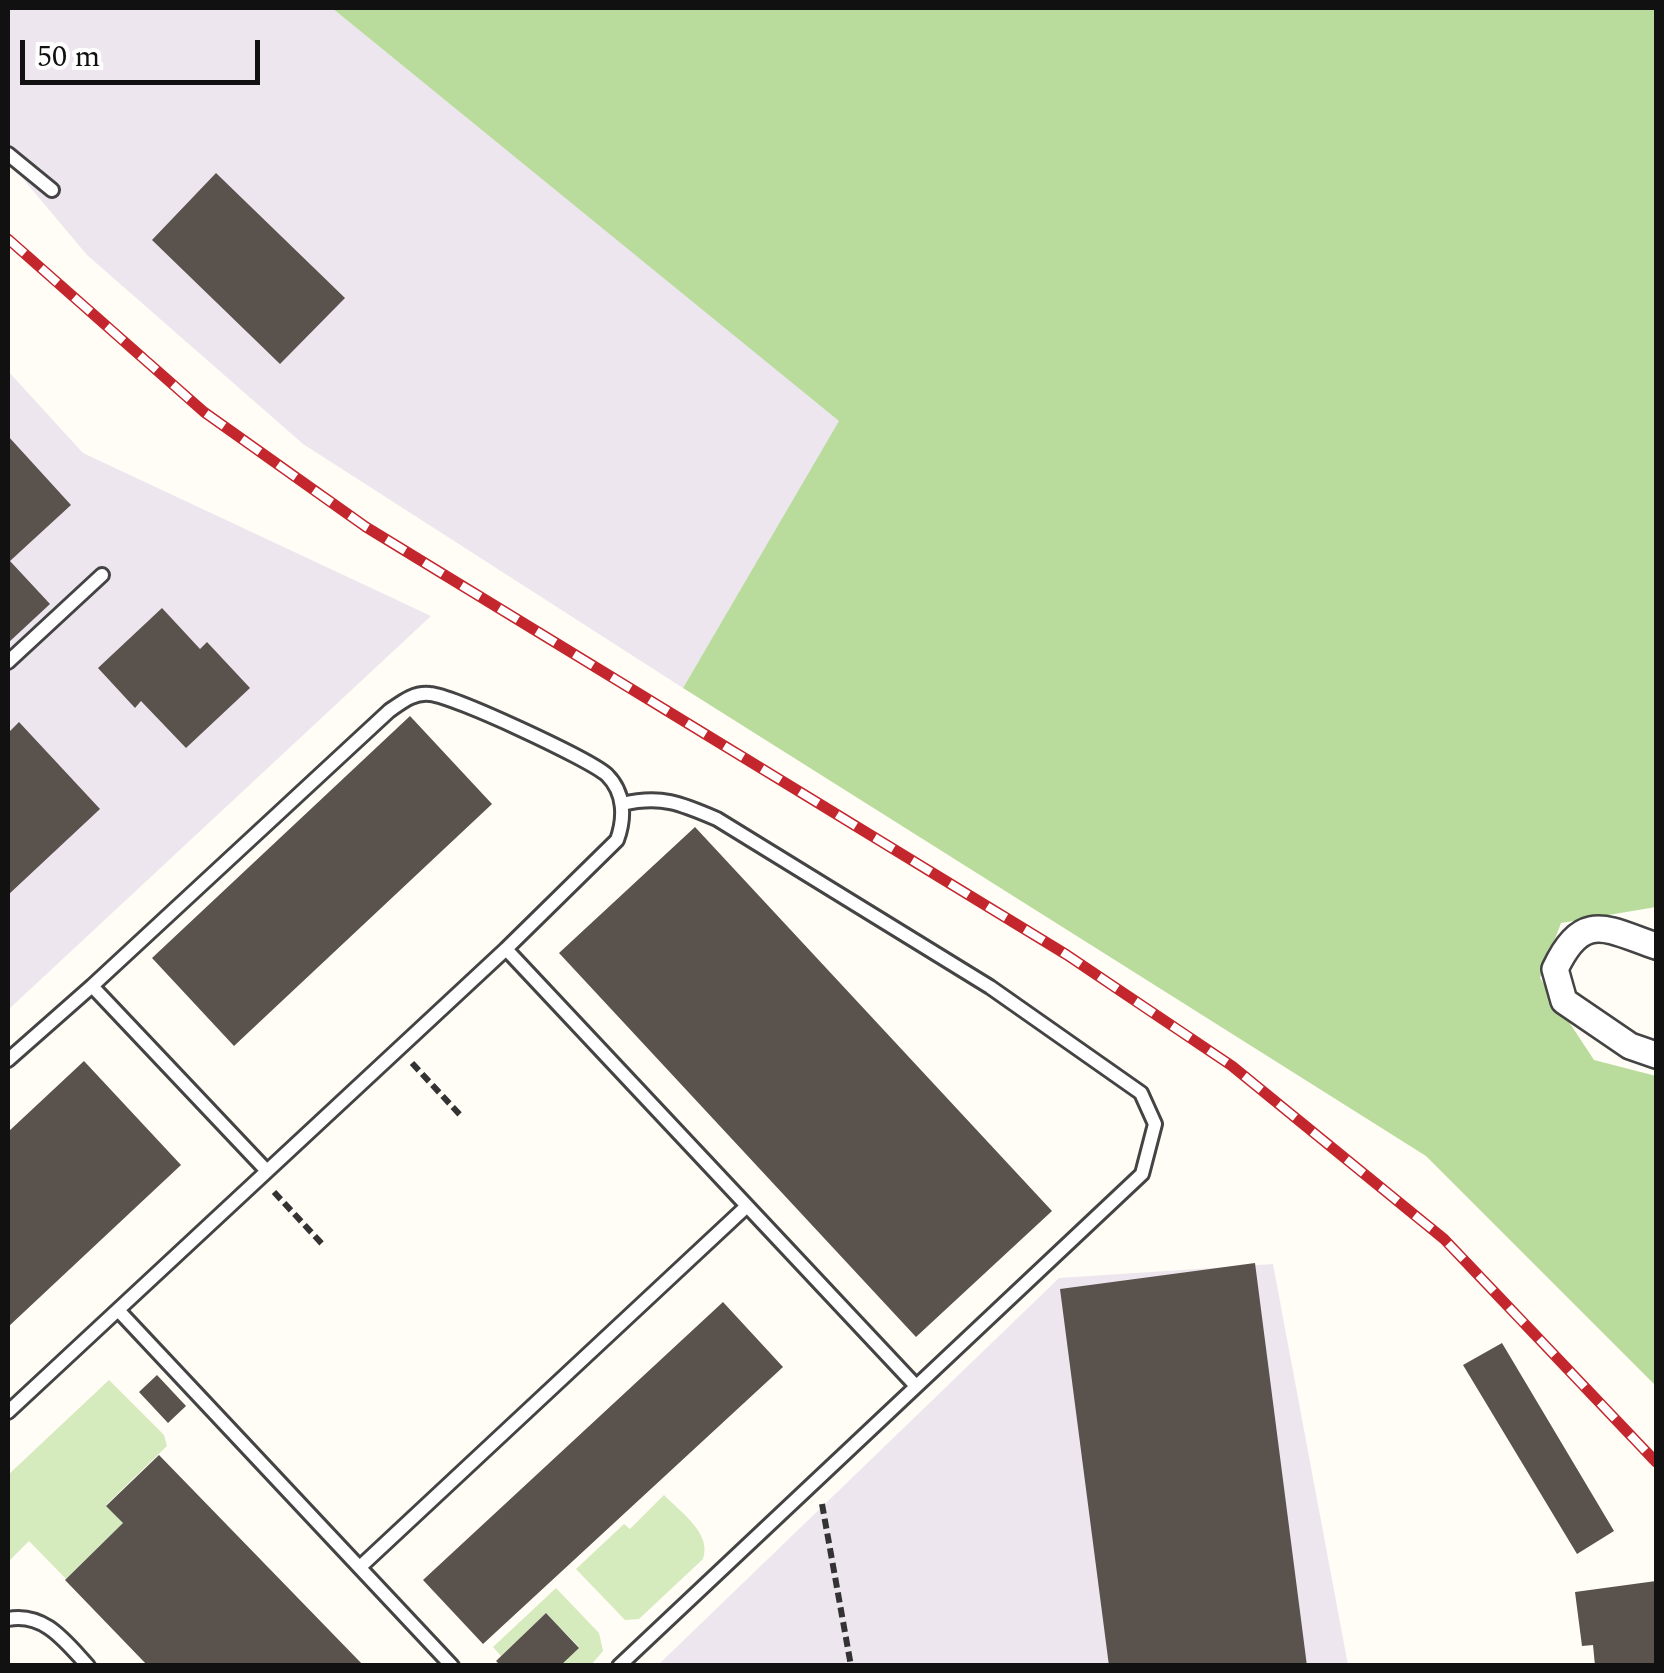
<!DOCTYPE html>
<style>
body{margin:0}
#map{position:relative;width:1664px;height:1673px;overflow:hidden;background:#fffdf5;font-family:Spectral,serif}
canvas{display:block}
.frame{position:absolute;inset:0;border:10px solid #111;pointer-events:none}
.scale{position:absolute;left:20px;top:40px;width:240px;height:45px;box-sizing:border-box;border:5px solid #111;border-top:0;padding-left:12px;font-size:30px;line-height:35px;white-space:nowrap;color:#111;-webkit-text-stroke:8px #fff;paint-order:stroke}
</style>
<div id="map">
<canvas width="1664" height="1673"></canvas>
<div class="frame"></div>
<div class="scale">50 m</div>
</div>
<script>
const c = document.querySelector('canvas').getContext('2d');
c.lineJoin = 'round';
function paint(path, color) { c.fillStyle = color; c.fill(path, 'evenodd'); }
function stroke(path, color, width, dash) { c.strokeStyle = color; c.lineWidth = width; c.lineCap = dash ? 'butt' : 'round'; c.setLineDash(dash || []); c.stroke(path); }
paint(new Path2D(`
 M8 8H332L840 421 683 688 303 444 87 255 8 161Z
 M8 371 83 453 431 616 8 1010Z
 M1273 1264 1348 1665 657 1666 1059 1278Z`), '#eee6ef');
paint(new Path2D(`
 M109 1380 164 1435 167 1446 106 1505 123 1523 66 1579 29 1541 8 1562V1475Z
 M664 1495C681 1513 712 1533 703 1559L639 1619 625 1620 576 1569 624 1524 630 1529Z
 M556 1588 599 1633 603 1651 591 1665H560L579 1647 546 1613 501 1656 493 1647Z`), '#d5ebbd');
paint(new Path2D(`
 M332 8H1656V907L1561 923 1540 978 1594 1060 1656 1076V1386L1426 1156 683 688 839 421Z`), '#b9dc9c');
paint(new Path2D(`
 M216 173 345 298 280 364 152 240Z
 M8 436 71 505 10 561 50 604 8 643Z
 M162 608 200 649 207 642 250 688 186 748 141 701 135 708 98 668Z
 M410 716 492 804 234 1046 152 958Z
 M19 722 100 809 8 895V733Z
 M695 827 1052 1211 916 1337 559 953Z
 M84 1061 181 1165 8 1327V1132Z
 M1255 1263 1307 1666H1109L1060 1289Z
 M723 1302 783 1367 483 1644 423 1580Z
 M1502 1343 1614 1531 1577 1554 1463 1365Z
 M157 1375 186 1406 168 1423 139 1392Z
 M159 1455 364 1666H148L93 1609 65 1580 123 1523 106 1506Z
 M1656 1581V1666H1595L1593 1645 1582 1646 1575 1592Z
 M546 1613 579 1648 560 1666H501L496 1661Z`), '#5a524d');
const service = new Path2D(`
 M8 154 52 190
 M8 662 102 575
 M92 986 266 1170
 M8 1060 92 986 389 711C402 702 414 692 430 694 454 696 589 759 607 775 625 793 625 818 617 840L506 949
 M118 1310 452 1666
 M8 1412 506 949 916 1386
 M360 1567 747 1206
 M8 1619C44 1612 65 1641 88 1666
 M619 1666 1142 1174 1155 1124 1141 1093 990 987 717 819C680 803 661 795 622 804`);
const minor = new Path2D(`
 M1656 946C1606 929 1583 910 1555 969L1564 1001 1630 1046 1656 1055`);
stroke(service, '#444', 18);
stroke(minor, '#444', 30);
stroke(new Path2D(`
 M412 1063 462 1117
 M274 1192 324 1246
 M822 1504 851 1666`), '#333', 6, [10, 5]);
stroke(service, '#fff', 12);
stroke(minor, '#fff', 25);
const rail = new Path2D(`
 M8 239 204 412 366 527 1067 955 1232 1066 1444 1239 1656 1462`);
stroke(rail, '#c4262e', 11);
stroke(rail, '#fff', 8, [22]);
</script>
